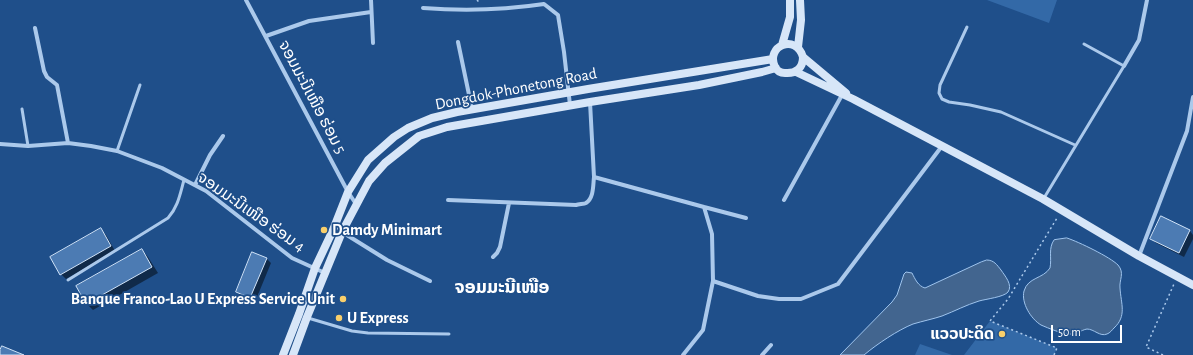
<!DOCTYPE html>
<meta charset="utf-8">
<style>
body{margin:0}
#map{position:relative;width:1193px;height:355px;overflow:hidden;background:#1f4f8a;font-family:"Alegreya Sans",sans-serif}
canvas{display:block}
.scale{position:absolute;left:1051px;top:325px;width:71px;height:18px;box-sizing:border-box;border:2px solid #fff;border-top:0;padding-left:5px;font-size:12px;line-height:14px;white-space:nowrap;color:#fff;-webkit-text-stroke:3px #1f4f8a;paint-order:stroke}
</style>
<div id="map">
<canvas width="1193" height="355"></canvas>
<div class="scale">50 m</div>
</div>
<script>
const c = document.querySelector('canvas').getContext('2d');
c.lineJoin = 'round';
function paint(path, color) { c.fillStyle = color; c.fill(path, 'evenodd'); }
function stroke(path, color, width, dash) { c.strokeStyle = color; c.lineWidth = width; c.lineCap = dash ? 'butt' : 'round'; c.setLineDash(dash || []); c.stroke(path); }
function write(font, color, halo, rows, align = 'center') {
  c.font = font + ' "Alegreya Sans","Noto Sans Lao",sans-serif'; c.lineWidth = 3.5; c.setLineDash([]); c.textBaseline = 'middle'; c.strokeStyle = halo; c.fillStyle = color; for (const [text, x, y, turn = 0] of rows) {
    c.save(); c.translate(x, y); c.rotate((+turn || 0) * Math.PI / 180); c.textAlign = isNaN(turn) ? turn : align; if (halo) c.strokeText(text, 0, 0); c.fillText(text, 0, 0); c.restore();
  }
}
paint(new Path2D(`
 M987 0H1057L1049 23Z
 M990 321 1057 348 1054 355H964Z
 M920 344 952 355H915Z`), '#3369a7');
const water = new Path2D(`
 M1067 238C1079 242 1110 257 1118 265 1125 273 1119 280 1120 288 1121 304 1127 316 1114 328 1112 330 1110 333 1107 334 1100 337 1094 329 1087 329 1081 330 1076 335 1070 334 1062 334 1048 328 1041 325 1031 319 1021 303 1024 291 1028 277 1043 279 1050 268 1052 258 1048 248 1054 240Z
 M987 260C994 260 997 265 1001 270 1005 276 1013 285 1008 292 1004 297 986 299 979 301 966 305 955 311 942 316 933 319 923 321 913 324 898 330 877 344 864 355H840L892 302 897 295 904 274 906 272 912 273C915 279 918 286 925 288L981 262Z`);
paint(water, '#42658f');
stroke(water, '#9fc4ed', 1);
paint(new Path2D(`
 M1161 218 1190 231 1193 235V239L1184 257 1156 243 1151 238Z
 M101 230 106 235 115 251 66 279 61 274Z
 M142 250 148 257 158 273 93 310 86 303Z
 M266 258 271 263 255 302 242 297 237 292Z`), '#0007');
const building = new Path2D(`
 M1161 216 1190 230 1179 253 1150 239Z
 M101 228 111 246 60 275 50 257Z
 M142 249 152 267 86 304 76 286Z
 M252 252 267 258 250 298 236 292Z
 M2 346 24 355H0V350Z`);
paint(building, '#4c7bb3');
stroke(building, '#d0e3f8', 1);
stroke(new Path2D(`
 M477 0 480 3
 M1054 355 1057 348 990 321 1008 299 1057 218
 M1163 355 1146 347 1174 284`), '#abc9eb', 1.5, [2, 3]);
stroke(new Path2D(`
 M967 27 940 85 939 93 942 99 949 102 970 105 1001 112 1075 145
 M22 109 28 146
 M117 151 140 85
 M1044 198 1124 66 1084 44
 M68 280 168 218C178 207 180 194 184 180
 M308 318 352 331 368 333 449 334`), '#abc9eb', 3);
stroke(new Path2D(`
 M246 0 348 192 356 204
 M371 0 373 43
 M423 8C463 11 504 10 544 4L558 15 564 52 570 105
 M35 28 44 71 47 77 57 85 68 143
 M266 36 309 21 371 12
 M458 42 472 109
 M1124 66 1139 40 1147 0
 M590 102 594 177 704 207 712 234 713 281 703 330 683 355
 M0 144 28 146 68 143 91 146 117 151 162 168 206 191 292 258 325 273
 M195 185 210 155 223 136
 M448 200 576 205C579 204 584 204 586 203 594 198 593 185 594 177
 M784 200 842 95
 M704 207 746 218
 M342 232 387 260 430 281
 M1139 256 1187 131 1193 97
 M493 257 497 253 500 247 509 203
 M713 281 758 296 779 299H801L838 284 942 146
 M762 355 771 345`), '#abc9eb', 4);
stroke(new Path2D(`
 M782 45 790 17V0
 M798 47 801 20 800 0
 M803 57C803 68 796 74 785 73 781 73 777 71 775 67 765 46 796 33 803 57L846 93
 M796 72 853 99 1043 199 1139 256 1193 285
 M283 355 299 314 315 268 333 230 348 192 368 160 394 137 408 128 432 118 457 112 588 89 773 59
 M293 355 307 317 342 232 369 181 385 163 419 136 447 127 590 102 699 85 762 72 776 68`), '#d7e6f8', 8);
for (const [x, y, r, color] of [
 [324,230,4,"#f9cf6b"],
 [343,299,4,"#f9cf6b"],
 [339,318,4,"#f9cf6b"],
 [1002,334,4,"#f9cf6b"]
]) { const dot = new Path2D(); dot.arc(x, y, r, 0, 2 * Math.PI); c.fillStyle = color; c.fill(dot); stroke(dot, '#1f4f8a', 1.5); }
write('16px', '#fff', '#1f4f8a', [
 ["Dongdok-Phonetong Road",516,89,-11],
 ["ຈອມມະນີເໜືອ ຮ່ອມ 5",312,97,62],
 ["ຈອມມະນີເໜືອ ຮ່ອມ 4",251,212,35]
]);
write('bold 16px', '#fff', '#1f4f8a', [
 ["Damdy Minimart",332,230],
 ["Banque Franco-Lao U Express Service Unit",335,299,"right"],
 ["U Express",347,318],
 ["ແວວປະດິດ",994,334,"right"]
], 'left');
write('bold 18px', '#fff', '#1f4f8a', [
 ["ຈອມມະນີເໜືອ",502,288]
]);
</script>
